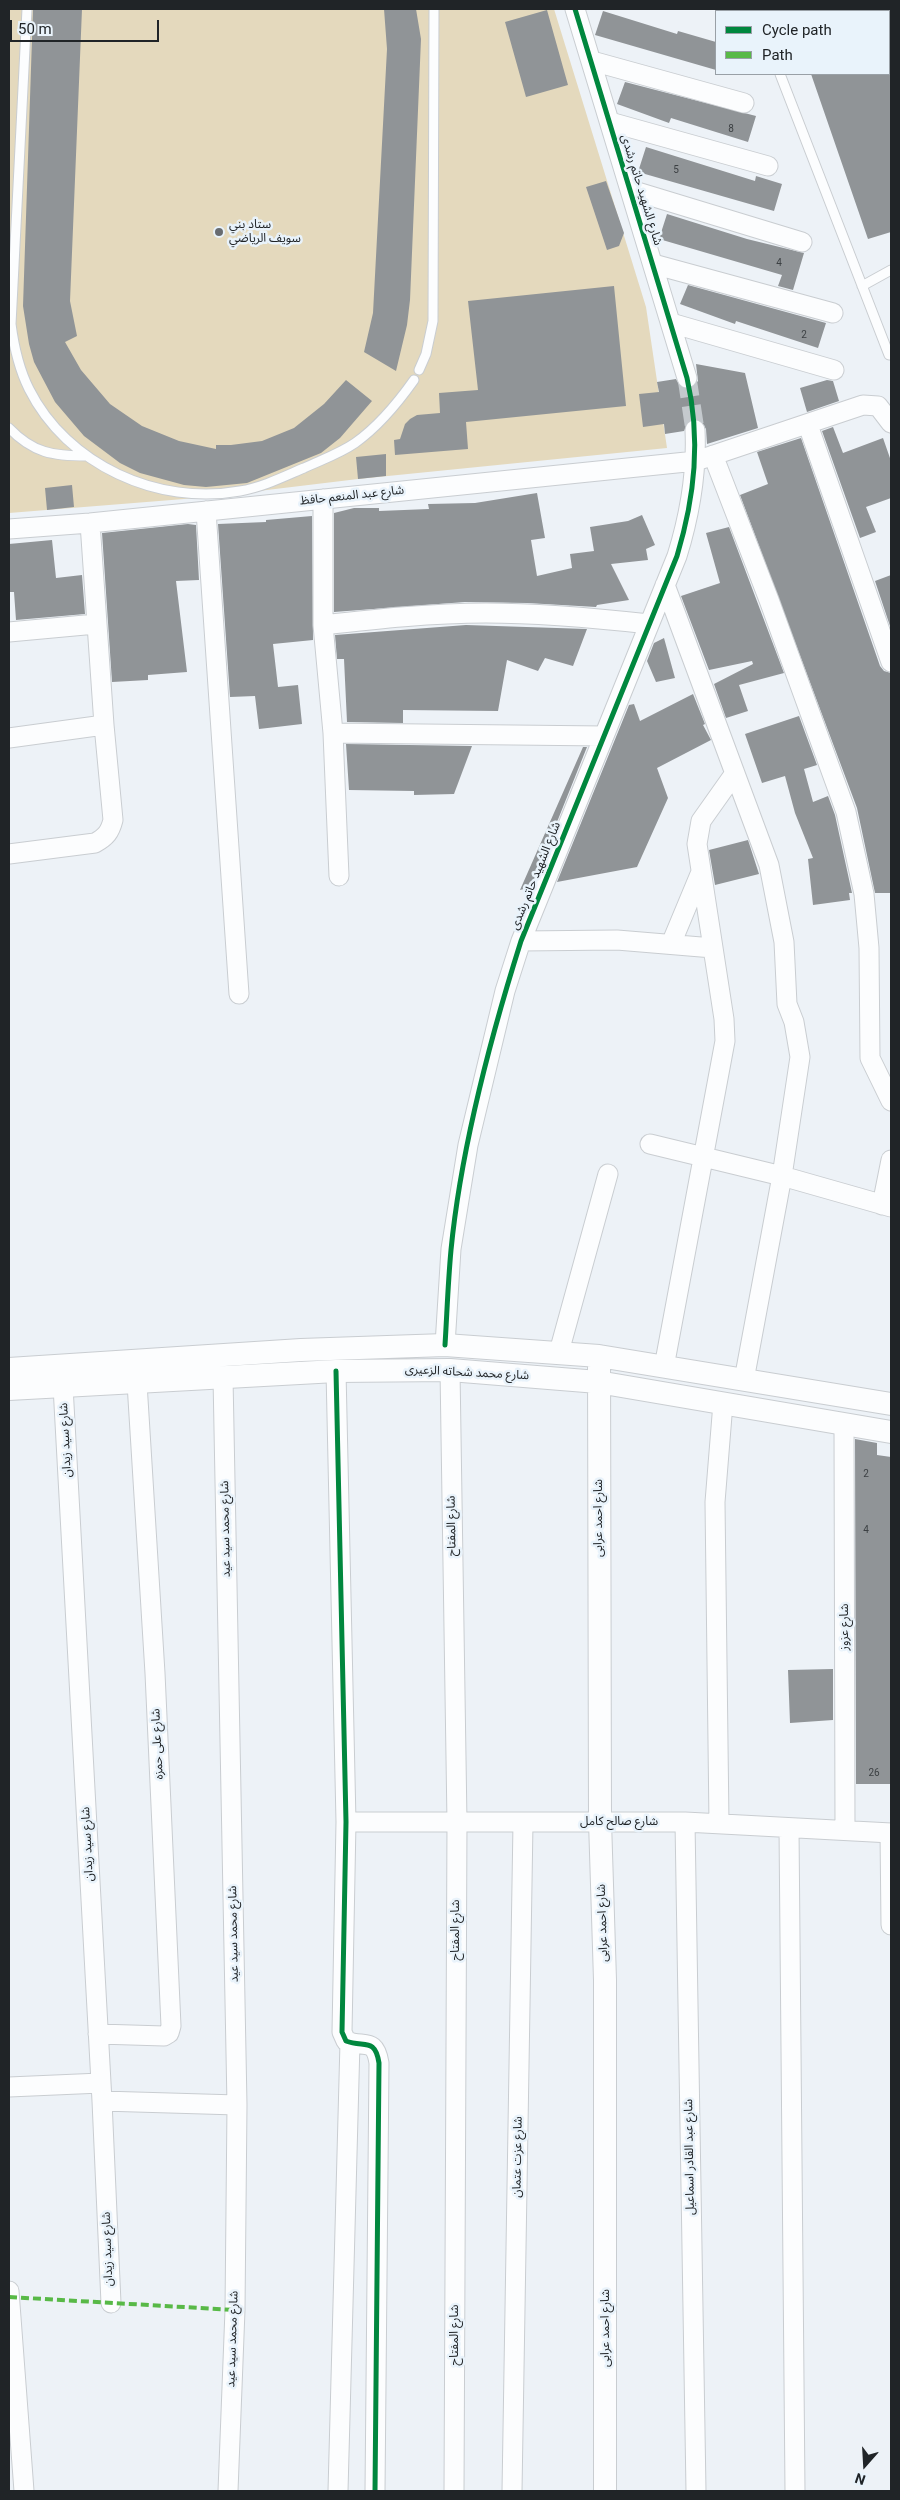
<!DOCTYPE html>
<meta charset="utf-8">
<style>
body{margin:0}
#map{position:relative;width:900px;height:2500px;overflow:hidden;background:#edf2f7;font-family:Roboto,sans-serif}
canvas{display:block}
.frame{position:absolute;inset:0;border:10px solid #202427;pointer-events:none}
.legend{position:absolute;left:715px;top:10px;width:175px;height:65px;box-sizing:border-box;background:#e9f3fb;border:1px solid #99a0a6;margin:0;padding:6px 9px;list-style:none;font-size:15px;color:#202427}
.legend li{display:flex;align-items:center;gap:10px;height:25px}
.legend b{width:25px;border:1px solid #99a0a6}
.north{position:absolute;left:840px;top:2440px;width:50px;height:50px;-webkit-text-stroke:4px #e9f3fb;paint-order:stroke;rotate:199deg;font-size:14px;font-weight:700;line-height:20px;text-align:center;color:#202427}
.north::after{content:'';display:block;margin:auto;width:18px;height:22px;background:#202427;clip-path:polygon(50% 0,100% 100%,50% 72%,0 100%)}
.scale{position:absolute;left:10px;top:20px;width:149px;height:22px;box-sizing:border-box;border:2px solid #202427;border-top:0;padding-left:6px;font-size:15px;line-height:18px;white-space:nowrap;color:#202427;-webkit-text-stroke:4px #e9f3fb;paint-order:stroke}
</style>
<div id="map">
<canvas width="900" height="2500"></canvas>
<div class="frame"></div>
<ul class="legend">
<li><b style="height:6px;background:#00873e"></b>Cycle path</li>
<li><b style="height:6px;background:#58b947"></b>Path</li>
</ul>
<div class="north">N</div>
<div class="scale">50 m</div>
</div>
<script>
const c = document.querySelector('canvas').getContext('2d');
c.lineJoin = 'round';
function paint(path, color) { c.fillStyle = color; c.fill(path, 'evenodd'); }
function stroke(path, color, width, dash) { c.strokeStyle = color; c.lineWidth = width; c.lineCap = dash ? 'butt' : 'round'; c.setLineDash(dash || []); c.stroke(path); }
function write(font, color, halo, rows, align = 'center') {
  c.font = font + ' Roboto,"Noto Sans Arabic",sans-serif'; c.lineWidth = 5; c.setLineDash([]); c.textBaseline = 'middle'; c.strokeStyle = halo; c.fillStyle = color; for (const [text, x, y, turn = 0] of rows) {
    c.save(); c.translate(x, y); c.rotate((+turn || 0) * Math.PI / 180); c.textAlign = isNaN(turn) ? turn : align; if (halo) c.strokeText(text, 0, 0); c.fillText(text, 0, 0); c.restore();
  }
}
paint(new Path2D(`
 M9 9H554L646 307 667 448 358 479 209 497 9 513Z`), '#e4d9bd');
paint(new Path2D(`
 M33 9H82L70 301 77 336 65 342 81 370 110 404 142 426 179 441 216 449V445H231L262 441 294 428 324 404 346 380 372 401 340 438 321 453 247 483 206 487 184 485 140 473 120 463 84 436 55 402 34 362 29 344 23 306Z
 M384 9H416L421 39 410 300 407 325 396 371 364 352 373 313 387 49Z
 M547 10 568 85 526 97 505 22Z
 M603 11 677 34 678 31 716 42V70L595 35Z
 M811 74H891V232L868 239Z
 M625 82 756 116 748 142 671 118 669 123 617 104Z
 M646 147 755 181 756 176 782 184 774 211 638 172Z
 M606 181 624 233 619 246 607 250 586 187Z
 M667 214 747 239 804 253 793 290 778 286 782 275 659 239Z
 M688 285 826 323 818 348 736 321 735 324 680 304Z
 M614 286 626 406 466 422 468 449 395 455 394 440 400 439 405 424 410 419 417 415 440 413 439 393 478 390 468 301Z
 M696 364 745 373 758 428 707 444 706 429 700 420 689 421 684 431 665 434 664 424 643 427 639 394 659 392 657 382 676 379 680 386 691 389 698 381Z
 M827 380 833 381 839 401 807 412 800 388Z
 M833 427 843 453 883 438 891 461V498L866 507 876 532 860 538 822 431Z
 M801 438 880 666 884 671 891 673V893H875L857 808 740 495 768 484 757 452Z
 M386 454V476L358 479 356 457Z
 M72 485 74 507 47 510 45 488Z
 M537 493 545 538 531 540 537 576 572 568 570 554 594 551 590 527 628 521 642 515 655 545 646 549 648 560 611 564 629 600 597 605 596 607 527 603 465 602 334 612V513L354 508H379V511L429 509 428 504 475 503Z
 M312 516 313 640 273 644 278 687 298 685 302 724 259 729 255 696 230 697 218 524 266 522V520Z
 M188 524 196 525 199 580 176 581 187 672 148 675V680L112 682 102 533Z
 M729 527 784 673 739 685 748 711 726 718 714 684 753 664 752 661 709 670 681 596 720 583 706 533Z
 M52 540 56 578 82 575 85 614 16 620 14 592H9V544Z
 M891 575V629L875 581Z
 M466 625 587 629 573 666 545 658 538 671 507 660 498 711 403 710V723L347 722 344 659H337L335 635Z
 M664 638 675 678 656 682 647 661 654 643Z
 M693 694 705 724 703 725 711 740 657 768 668 798 637 867 557 882 629 705 634 704 640 721Z
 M799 716 817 765 804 769 813 802 828 796 835 815 852 893H849L850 900 813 905 808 859 813 858 795 813 785 776 762 783 745 734Z
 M346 744 472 746 454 794 414 795V791L349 790Z
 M583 747H587L531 887 520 890Z
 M748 840 759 874 715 885 709 850Z
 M855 1439 877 1443V1455L891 1457V1784H856Z
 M833 1669V1720L790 1723 788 1670Z`), '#909497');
stroke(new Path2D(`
 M687 378 695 430`), '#c4c9cd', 19, [19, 9]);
const service = new Path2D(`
 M27 9 11 324C14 347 19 369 29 389 67 465 158 506 240 491 263 487 283 477 304 468 321 460 339 454 355 443 379 426 397 404 414 380
 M755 9 756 11
 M780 74 889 355
 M862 286 891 270
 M419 370 426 354 433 321 434 9
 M9 428C33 453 53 456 87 456`);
const minor = new Path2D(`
 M575 9 687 378
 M592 61 744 103
 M610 122 768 166
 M631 190 802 242
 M653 264 833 313
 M671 323 834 370
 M808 425 891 662
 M713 455 769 600 846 812 864 894 869 948 870 1058 891 1101
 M323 499V625L333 733 339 876
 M206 511 239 994
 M9 529 90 523 696 461 863 405 878 406 891 423
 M665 585 769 865 784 942 787 1004 794 1022 800 1057 782 1176 744 1380
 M323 625C377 619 431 613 486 613 541 613 595 618 649 624
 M9 632 96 624
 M333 733 604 736
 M9 738 104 725
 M9 854 95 843C106 837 110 832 113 820L104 725 90 523
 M521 941 617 940 713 948
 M671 944 701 872
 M650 1144 782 1176 891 1207
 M882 1205 891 1160
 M445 1345 451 1249 468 1145 505 991 521 941 677 556C690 514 697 473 695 430
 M559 1352 608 1174
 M664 1367 725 1041 724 1019 697 844 701 821 735 773
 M450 1370 457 1822 454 2491
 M336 1371 346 1822 342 2032 346 2041C364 2048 375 2037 379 2063L375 2491
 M223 1377 237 2105 235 2310 228 2491
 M63 1386 102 2101 111 2303
 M844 1424 845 1830
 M346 1822H685L891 1833
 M685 1822 696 2491
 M719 1823 715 1502 723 1403
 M789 1828 795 2491
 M890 1833 891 1925
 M98 2034 164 2036 169 2033 171 2026 155 1673 137 1383
 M9 2087 101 2083
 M102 2101 237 2105
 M9 2291 24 2491
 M338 2491 350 2042
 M512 2491 523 1823`);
const tertiary = new Path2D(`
 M599 1356 600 1821 605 1980V2491
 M9 1369 301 1350 445 1345 599 1356 891 1404
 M9 1389 336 1371 450 1370 598 1382 891 1432`);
stroke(service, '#c9cdd1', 11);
stroke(minor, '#c9cdd1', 21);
stroke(tertiary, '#c9cdd1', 24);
stroke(service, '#fcfdfe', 9);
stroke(minor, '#fcfdfe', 19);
stroke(tertiary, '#fcfdfe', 22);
stroke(new Path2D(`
 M9 2297 235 2310`), '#58b947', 4, [8, 4]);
stroke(new Path2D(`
 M445 1345C447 1313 448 1282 451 1250 461 1147 490 1039 521 941L677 556C695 496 701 439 687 378L575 9
 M336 1371 346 1822 342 2032 346 2041C364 2048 375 2037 379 2063L375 2491`), '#00873e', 5);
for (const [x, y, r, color] of [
 [219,232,5,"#686c70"]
]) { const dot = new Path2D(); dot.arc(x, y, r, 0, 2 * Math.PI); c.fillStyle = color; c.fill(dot); stroke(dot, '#e9f3fb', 2); }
write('10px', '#3c4043', null, [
 ["8",731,129],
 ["5",676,170],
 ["4",779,263],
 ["2",804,335],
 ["2",866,1474],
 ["4",866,1530],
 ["26",874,1773]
]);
write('12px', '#202427', '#e9f3fb', [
 ["شارع الشهيد حاتم رشدى",641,190,73],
 ["شارع عبد المنعم حافظ",352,496,-6],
 ["شارع الشهيد حاتم رشدى",536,876,-68],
 ["شارع محمد شحاته الزعيرى",467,1373,3],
 ["شارع سيد زيدان",66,1440,-93],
 ["شارع احمد عرابى",599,1518,-90],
 ["شارع المفتاح",452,1526,-91],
 ["شارع محمد سيد عيد",226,1529,-91],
 ["شارع عزوز",845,1627,-90],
 ["شارع على حمزه",158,1744,-93],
 ["شارع صالح كامل",619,1822],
 ["شارع سيد زيدان",88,1844,-93],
 ["شارع احمد عرابى",603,1923,-92],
 ["شارع المفتاح",456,1930,-90],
 ["شارع محمد سيد عيد",234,1934,-91],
 ["شارع عزت عتمان",518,2157,-89],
 ["شارع عبد القادر اسماعيل",690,2157,-91],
 ["شارع سيد زيدان",108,2249,-92],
 ["شارع احمد عرابى",606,2328,-90],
 ["شارع المفتاح",455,2335,-90],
 ["شارع محمد سيد عيد",233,2339,-88]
]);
write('12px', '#202427', '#e9f3fb', [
 ["ستاد بني",229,225],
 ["سويف الرياضي",229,239]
], 'left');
</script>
